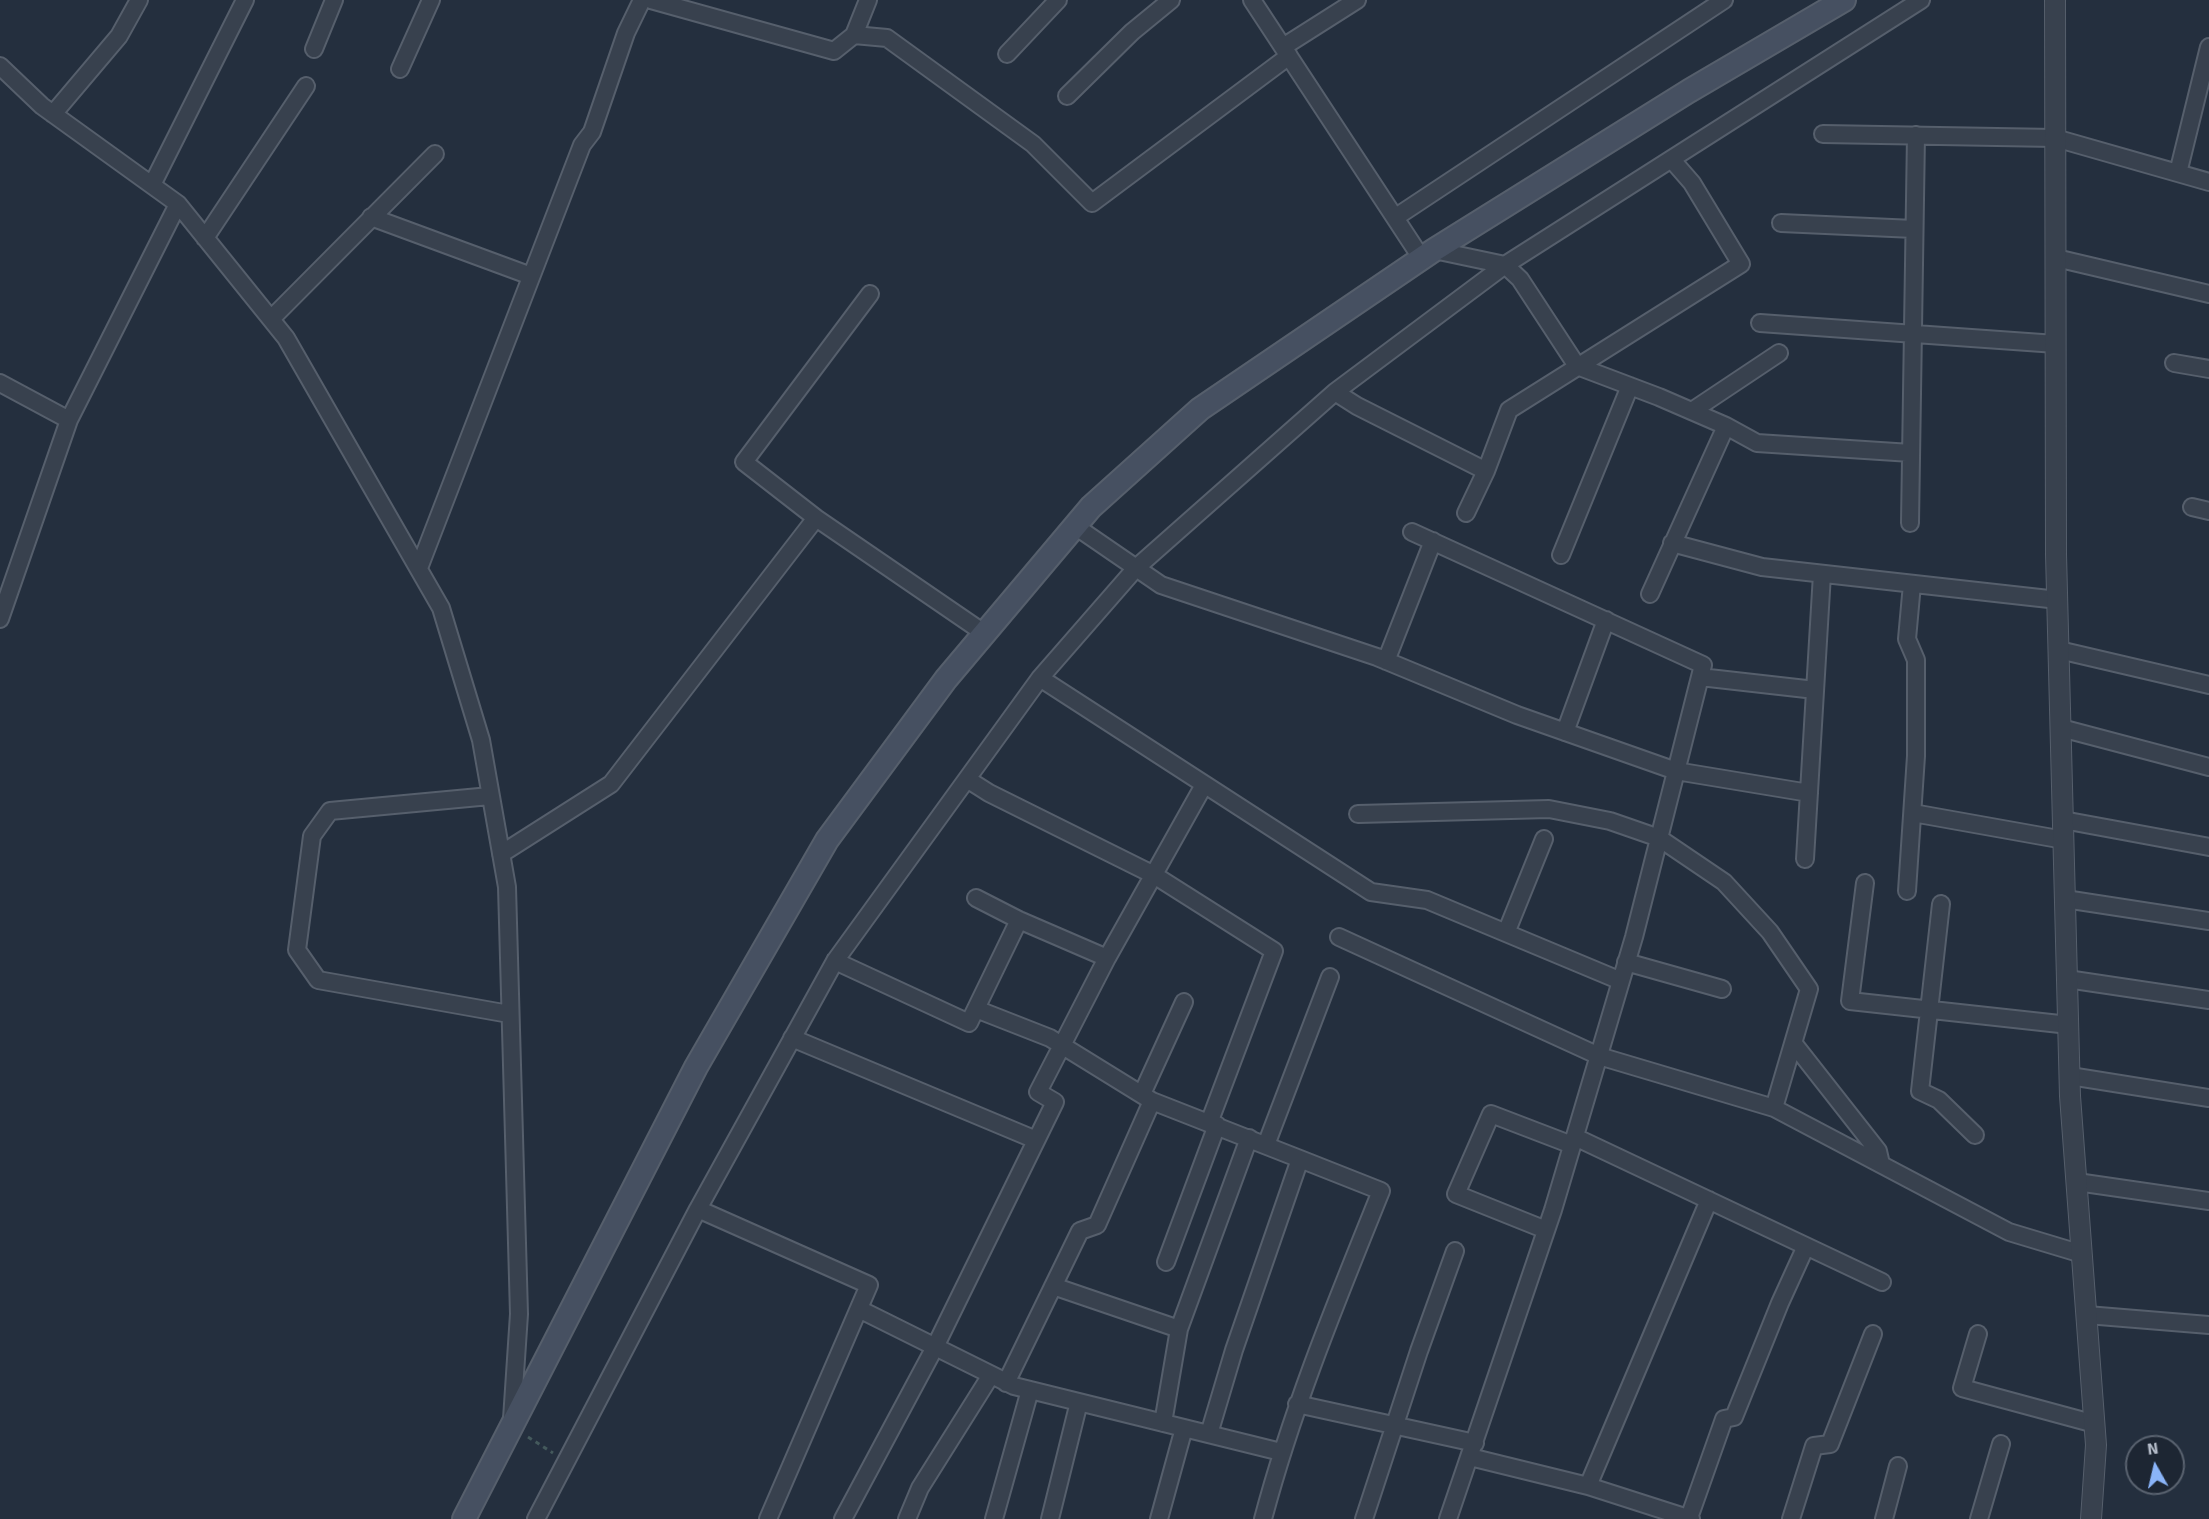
<!DOCTYPE html>
<style>
body{margin:0}
#map{position:relative;width:2209px;height:1519px;overflow:hidden;background:#242f3e;font-family:Signika,sans-serif}
canvas{display:block}
.north{position:absolute;left:2125px;top:1435px;width:60px;height:60px;box-sizing:border-box;background:#1d2633;border:2px solid #59626f;border-radius:50%;rotate:352deg;font-size:16px;font-weight:700;line-height:24px;text-align:center;color:#b4bcc9}
.north::after{content:'';display:block;margin:auto;width:21px;height:27px;background:#8ab4f8;clip-path:polygon(50% 0,100% 100%,50% 72%,0 100%)}
</style>
<div id="map">
<canvas width="2209" height="1519"></canvas>
<div class="north">N</div>
</div>
<script>
const c = document.querySelector('canvas').getContext('2d');
c.lineJoin = 'round';
function stroke(path, color, width, dash) { c.strokeStyle = color; c.lineWidth = width; c.lineCap = dash ? 'butt' : 'round'; c.setLineDash(dash || []); c.stroke(path); }
const minor = new Path2D(`
 M651 0 834 51 854 35 868 0
 M1252 0 1422 259
 M854 35 887 38 1033 144 1092 203 1289 56 1283 47 1357 0
 M314 49 334 0
 M1007 54 1058 0
 M0 66 42 106 178 204 286 338 441 608 481 740 507 887 519 1314 512 1419
 M400 69 431 0
 M1067 96 1132 32 1171 0
 M53 114 119 36 139 0
 M1823 134 2055 138 2209 182
 M2178 173 2209 47
 M152 185 245 0
 M371 217 531 276
 M1396 217 1724 0
 M1781 223 1914 229
 M205 238 306 86
 M1434 250 1505 265 1520 279 1577 366 1659 397 1726 426 1757 443 1911 453
 M2056 258 2209 294
 M271 319 435 154
 M1760 323 2056 344
 M2174 363 2209 369
 M0 383 69 420
 M1335 392 1357 406 1486 471
 M1692 411 1779 353
 M2192 507 2209 511
 M1466 513 1486 471 1509 410 1741 264 1692 183 1672 160
 M816 518 744 462 870 294
 M1910 523 1916 135
 M1075 526 1161 585 1377 657 1517 715 1676 771 1809 793
 M1412 532 1703 665 1634 937 1553 1210 1448 1519
 M1672 543 1762 567 2058 600
 M1561 555 1630 386
 M419 568 582 145 592 132 626 33 642 0
 M1650 594 1726 426
 M0 619 69 420 178 204
 M2059 650 2209 685
 M1386 661 1433 541
 M1700 677 1815 690
 M1040 678 1371 892 1427 900 1621 981
 M2061 728 2209 767
 M1565 732 1606 620
 M967 779 989 793 1154 875 1274 951 1209 1123
 M490 796 330 811 312 836 297 950 318 980 509 1014
 M1913 813 2064 840
 M1358 814 1549 809 1610 821 1659 838 1724 882 1770 932 1809 989 1774 1108
 M2063 820 2209 847
 M501 854 611 784 816 518 984 633
 M1805 859 1822 574
 M1865 883 1850 1001 2069 1025
 M1907 891 1916 756V660L1907 639 1912 584
 M976 898 1019 920 1107 958
 M2065 899 2209 921
 M1941 904 1920 1091 1939 1100 1975 1135
 M1506 933 1544 839
 M1339 937 1599 1056 1774 1108 2009 1232 2082 1254
 M835 961 969 1023 1019 920
 M1626 962 1722 989
 M2067 979 2209 1000
 M976 1009 1050 1038 1152 1101 1300 1159 1234 1350 1209 1434
 M792 1038 1036 1140
 M1794 1044 1878 1151 1881 1164
 M2070 1076 2209 1098
 M1142 1094 1184 1002
 M1575 1137 1882 1282
 M1266 1145 1330 977
 M2077 1182 2209 1201
 M698 1209 869 1285 768 1519
 M1546 1230 1456 1194 1491 1114 1572 1145
 M1166 1262 1217 1125
 M1053 1286 1179 1329
 M859 1309 1014 1386 1281 1452
 M2087 1315 2209 1325
 M1978 1334 1962 1388 2095 1424
 M1006 1383 1080 1231 1097 1225 1152 1101
 M1297 1404 1475 1443
 M1163 1423 1179 1329 1249 1138
 M1470 1457 1588 1486 1691 1519
 M1588 1486 1709 1200
 M1689 1518 1724 1419 1734 1417 1780 1303 1806 1246
 M536 1519 698 1209 835 961 1040 678 1136 568 1335 392 1505 265 1921 0
 M843 1519 935 1347 1055 1102 1038 1092 1107 958 1204 785
 M907 1519 920 1488 991 1375
 M994 1519 1030 1390
 M1050 1519 1079 1402
 M1159 1519 1184 1428
 M1263 1519C1293 1406 1337 1300 1381 1191L1300 1159
 M1364 1519 1419 1351 1455 1251
 M1791 1519 1814 1446 1830 1444 1873 1334
 M1884 1519 1898 1466
 M1979 1519 2001 1444`);
const tertiary = new Path2D(`
 M2055 0 2056 554 2070 1096 2096 1445 2091 1519`);
const secondary = new Path2D(`
 M464 1519 696 1067 827 840 946 679 1091 507 1200 409 1434 250 1689 91 1844 0`);
stroke(minor, '#565f6c', 20);
stroke(tertiary, '#565f6c', 22);
stroke(secondary, '#565f6c', 26);
stroke(new Path2D(`
 M528 1437 553 1453`), '#44595c', 3, [4.5, 4.5]);
stroke(minor, '#38414e', 16);
stroke(tertiary, '#38414e', 20);
stroke(secondary, '#465061', 22);
</script>
